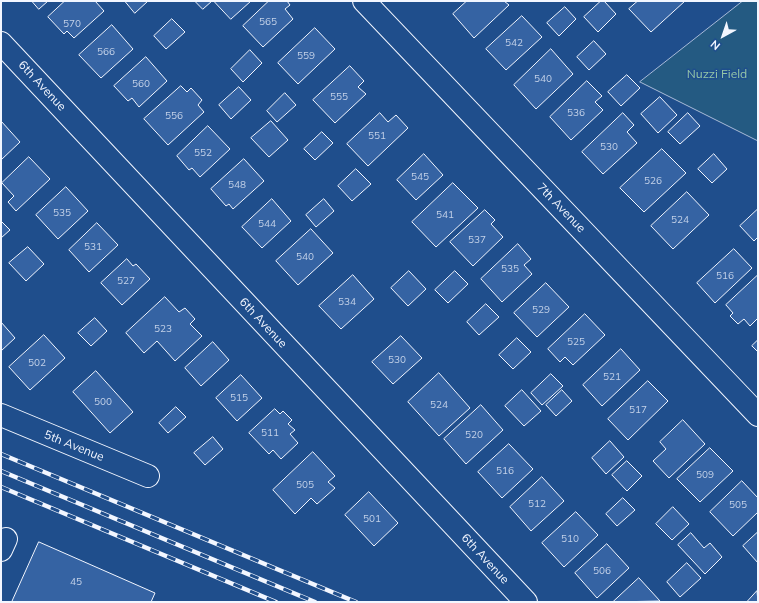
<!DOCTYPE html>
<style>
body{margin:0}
#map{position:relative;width:759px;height:603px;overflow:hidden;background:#1f4e8c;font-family:Mulish,sans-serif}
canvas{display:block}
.frame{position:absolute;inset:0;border:2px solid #f2f6ff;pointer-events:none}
.north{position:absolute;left:703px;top:16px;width:40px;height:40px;-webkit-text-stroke:3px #1f4e8c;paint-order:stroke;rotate:220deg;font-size:11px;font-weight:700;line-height:16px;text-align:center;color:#f2f6ff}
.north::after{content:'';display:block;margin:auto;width:14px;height:18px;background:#f2f6ff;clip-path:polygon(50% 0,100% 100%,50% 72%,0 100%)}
</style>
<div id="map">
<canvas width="759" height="603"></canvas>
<div class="frame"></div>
<div class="north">N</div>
</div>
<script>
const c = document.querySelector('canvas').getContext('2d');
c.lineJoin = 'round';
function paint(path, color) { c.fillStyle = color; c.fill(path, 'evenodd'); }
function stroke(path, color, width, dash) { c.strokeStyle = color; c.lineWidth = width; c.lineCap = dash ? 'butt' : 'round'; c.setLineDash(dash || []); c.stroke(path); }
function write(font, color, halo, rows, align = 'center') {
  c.font = font + ' Mulish,sans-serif'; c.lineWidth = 3; c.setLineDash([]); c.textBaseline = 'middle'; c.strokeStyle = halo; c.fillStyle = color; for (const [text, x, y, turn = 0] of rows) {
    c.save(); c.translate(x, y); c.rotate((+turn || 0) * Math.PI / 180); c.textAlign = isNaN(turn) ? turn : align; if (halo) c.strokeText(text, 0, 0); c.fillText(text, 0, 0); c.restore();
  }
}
const green = new Path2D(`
 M743 1H758V141L640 82Z`);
paint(green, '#245a82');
stroke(green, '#a8bbd7', 1);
const building = new Path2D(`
 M32 1H48L39 9Z
 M65 1H95L104 11 74 38 67 31 64 34 48 17Z
 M125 1H148L135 13Z
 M195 1H212L203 9Z
 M214 1H251L231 19Z
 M269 1H287L290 5 285 9 293 19 263 47 243 26Z
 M467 1H504L509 5 474 38 453 14Z
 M601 1H604L616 14 598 32 584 17Z
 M638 1H685L651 32 629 9Z
 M565 7 576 19 559 36 547 23Z
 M522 16 542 37 506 70 486 49Z
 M172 19 185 32 166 49 154 36Z
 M112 25 133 49 101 78 79 55Z
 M315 28 335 49 298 84 278 63Z
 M594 41 606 54 589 70 577 57Z
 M551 49 573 74 536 109 514 85Z
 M250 50 262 63 243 82 231 69Z
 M146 57 167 81 139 107 132 98 128 101 114 86Z
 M350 66 364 81 358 87 366 94 335 123 313 100Z
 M627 75 640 88 621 106 608 92Z
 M587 81 602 96 595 102 603 110 571 140 550 117Z
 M181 86 187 92 191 88 202 100 198 105 204 112 168 145 144 119Z
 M239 87 251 100 231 119 219 105Z
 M285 93 296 105 277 122 267 111Z
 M660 97 677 115 658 133 641 114Z
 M380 113 388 122 396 115 408 128 368 166 347 144Z
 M623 113 634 125 627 132 637 143 603 174 582 152Z
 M688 113 700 126 680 144 668 132Z
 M1 121 20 142 1 160Z
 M271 121 288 140 269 157 251 138Z
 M208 126 230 149 200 177 192 168 189 170 177 156Z
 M322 132 333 143 315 160 304 149Z
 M662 149 686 173 644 212 620 188Z
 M424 154 443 175 416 200 397 180Z
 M714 154 727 169 712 183 698 169Z
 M29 157 50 179 16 211 8 202 14 196 2 183Z
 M244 159 264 181 233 209 229 204 226 206 211 189Z
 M356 169 371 184 352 201 338 186Z
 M453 183 478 208 436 247 412 222Z
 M66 187 88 211 58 239 36 215Z
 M687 192 709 215 673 249 651 226Z
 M272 199 291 221 262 248 242 227Z
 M324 199 334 211 316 227 306 215Z
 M758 209V237L754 241 740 226Z
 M485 210 495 220 491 224 503 237 473 266 450 242Z
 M1 221 10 230 1 238Z
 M97 223 118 245 89 272 69 250Z
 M311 229 333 253 298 285 276 261Z
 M518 244 531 259 524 265 532 274 502 302 481 279Z
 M28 247 44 264 26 281 9 263Z
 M734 249 752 268 715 303 697 283Z
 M127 259 133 266 136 264 150 279 122 305 101 283Z
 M409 271 426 289 408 306 391 288Z
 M455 271 468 284 448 303 435 290Z
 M353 275 374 299 341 329 319 306Z
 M758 275V318L750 326 744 319 738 324 730 316 733 313 726 305Z
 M546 283 569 307 537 337 514 313Z
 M165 297 179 312 185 308 195 319 190 324 202 336 175 361 157 341 144 353 126 333Z
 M486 304 499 317 479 335 467 322Z
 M585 314 605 335 573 365 565 357 560 362 548 349Z
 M95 318 107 331 91 346 78 333Z
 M1 322 15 338 1 351Z
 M44 335 65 358 30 390 9 367Z
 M401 336 422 358 393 384 372 362Z
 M517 338 531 352 513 369 499 355Z
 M758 340V352L752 346Z
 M213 342 229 360 201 386 185 368Z
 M621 349 640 370 602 406 583 385Z
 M96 371 133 412 110 433 73 392Z
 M439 373 470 408 439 436 408 402Z
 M551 374 563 386 542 405 531 393Z
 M241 375 262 398 237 421 216 398Z
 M648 381 668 401 628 440 608 419Z
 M522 390 541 411 524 426 505 406Z
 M562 390 572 401 556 416 546 405Z
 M481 405 503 430 466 464 444 439Z
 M176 407 186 417 168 433 159 423Z
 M275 409 280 414 283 411 292 420 288 424 295 430 290 434 298 443 281 459 273 450 269 454 249 433Z
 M683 420 705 444 669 478 653 461 666 449 660 442Z
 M213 437 223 449 205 465 194 453Z
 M610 441 624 457 606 474 592 458Z
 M509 444 533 469 502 498 478 472Z
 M710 448 733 471 700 502 677 479Z
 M313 452 335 476 328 482 335 488 317 504 311 498 295 514 273 490Z
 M627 461 642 476 627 491 612 475Z
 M542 477 564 501 531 531 510 507Z
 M742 481 758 498V512L733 536 710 512Z
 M369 492 398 523 374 546 345 515Z
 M623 498 635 510 617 526 606 514Z
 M673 507 689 524 672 540 656 524Z
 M576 512 598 535 564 567 542 543Z
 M758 532V563L743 546Z
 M691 533 704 548 710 543 722 557 705 574 678 545Z
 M39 542 155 593 151 602H12Z
 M607 544 629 568 597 598 575 573Z
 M687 563 701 578 680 597 667 582Z
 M639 578 660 601 613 602Z
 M757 591 758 602H747Z`);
paint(building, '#3563a3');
stroke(building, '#f2f6ff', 1);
const street = new Path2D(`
 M364 1 758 415
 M1 43 526 602
 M1 415 148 476
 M1 550 6 539`);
stroke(street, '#f2f6ff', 24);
stroke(street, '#1f4e8c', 22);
const rail = new Path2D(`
 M1 454 356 602
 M1 471 315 602
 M1 487 276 602`);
stroke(rail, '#f2f6ff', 4.5);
stroke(rail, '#1f4e8c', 3, [9]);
write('10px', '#c3d1e8', null, [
 ["565",268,22],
 ["570",72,24],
 ["542",514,43],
 ["566",106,52],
 ["559",306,56],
 ["540",543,79],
 ["560",141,84],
 ["555",339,97],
 ["536",576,113],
 ["556",174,116],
 ["551",377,136],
 ["530",609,147],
 ["552",203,153],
 ["545",420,177],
 ["526",653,181],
 ["548",237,185],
 ["535",62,213],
 ["541",445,215],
 ["524",680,220],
 ["544",267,224],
 ["537",477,240],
 ["531",93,247],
 ["540",305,257],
 ["535",510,269],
 ["516",725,276],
 ["527",126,281],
 ["534",347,302],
 ["529",541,310],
 ["523",163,329],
 ["525",576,342],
 ["530",397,360],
 ["502",37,363],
 ["521",612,377],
 ["515",239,398],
 ["500",103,402],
 ["524",439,405],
 ["517",638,410],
 ["511",270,433],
 ["520",474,435],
 ["516",505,471],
 ["509",705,475],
 ["505",305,485],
 ["512",537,504],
 ["505",738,505],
 ["501",372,519],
 ["510",570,539],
 ["506",602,571],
 ["45",76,582]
]);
write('12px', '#97c8a6', '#1f4e8c', [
 ["Nuzzi Field",717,74]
]);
write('12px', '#f2f6ff', '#1f4e8c', [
 ["6th Avenue",42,86,47],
 ["7th Avenue",561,208,46],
 ["6th Avenue",263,323,47],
 ["5th Avenue",74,446,22],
 ["6th Avenue",485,559,47]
]);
</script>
